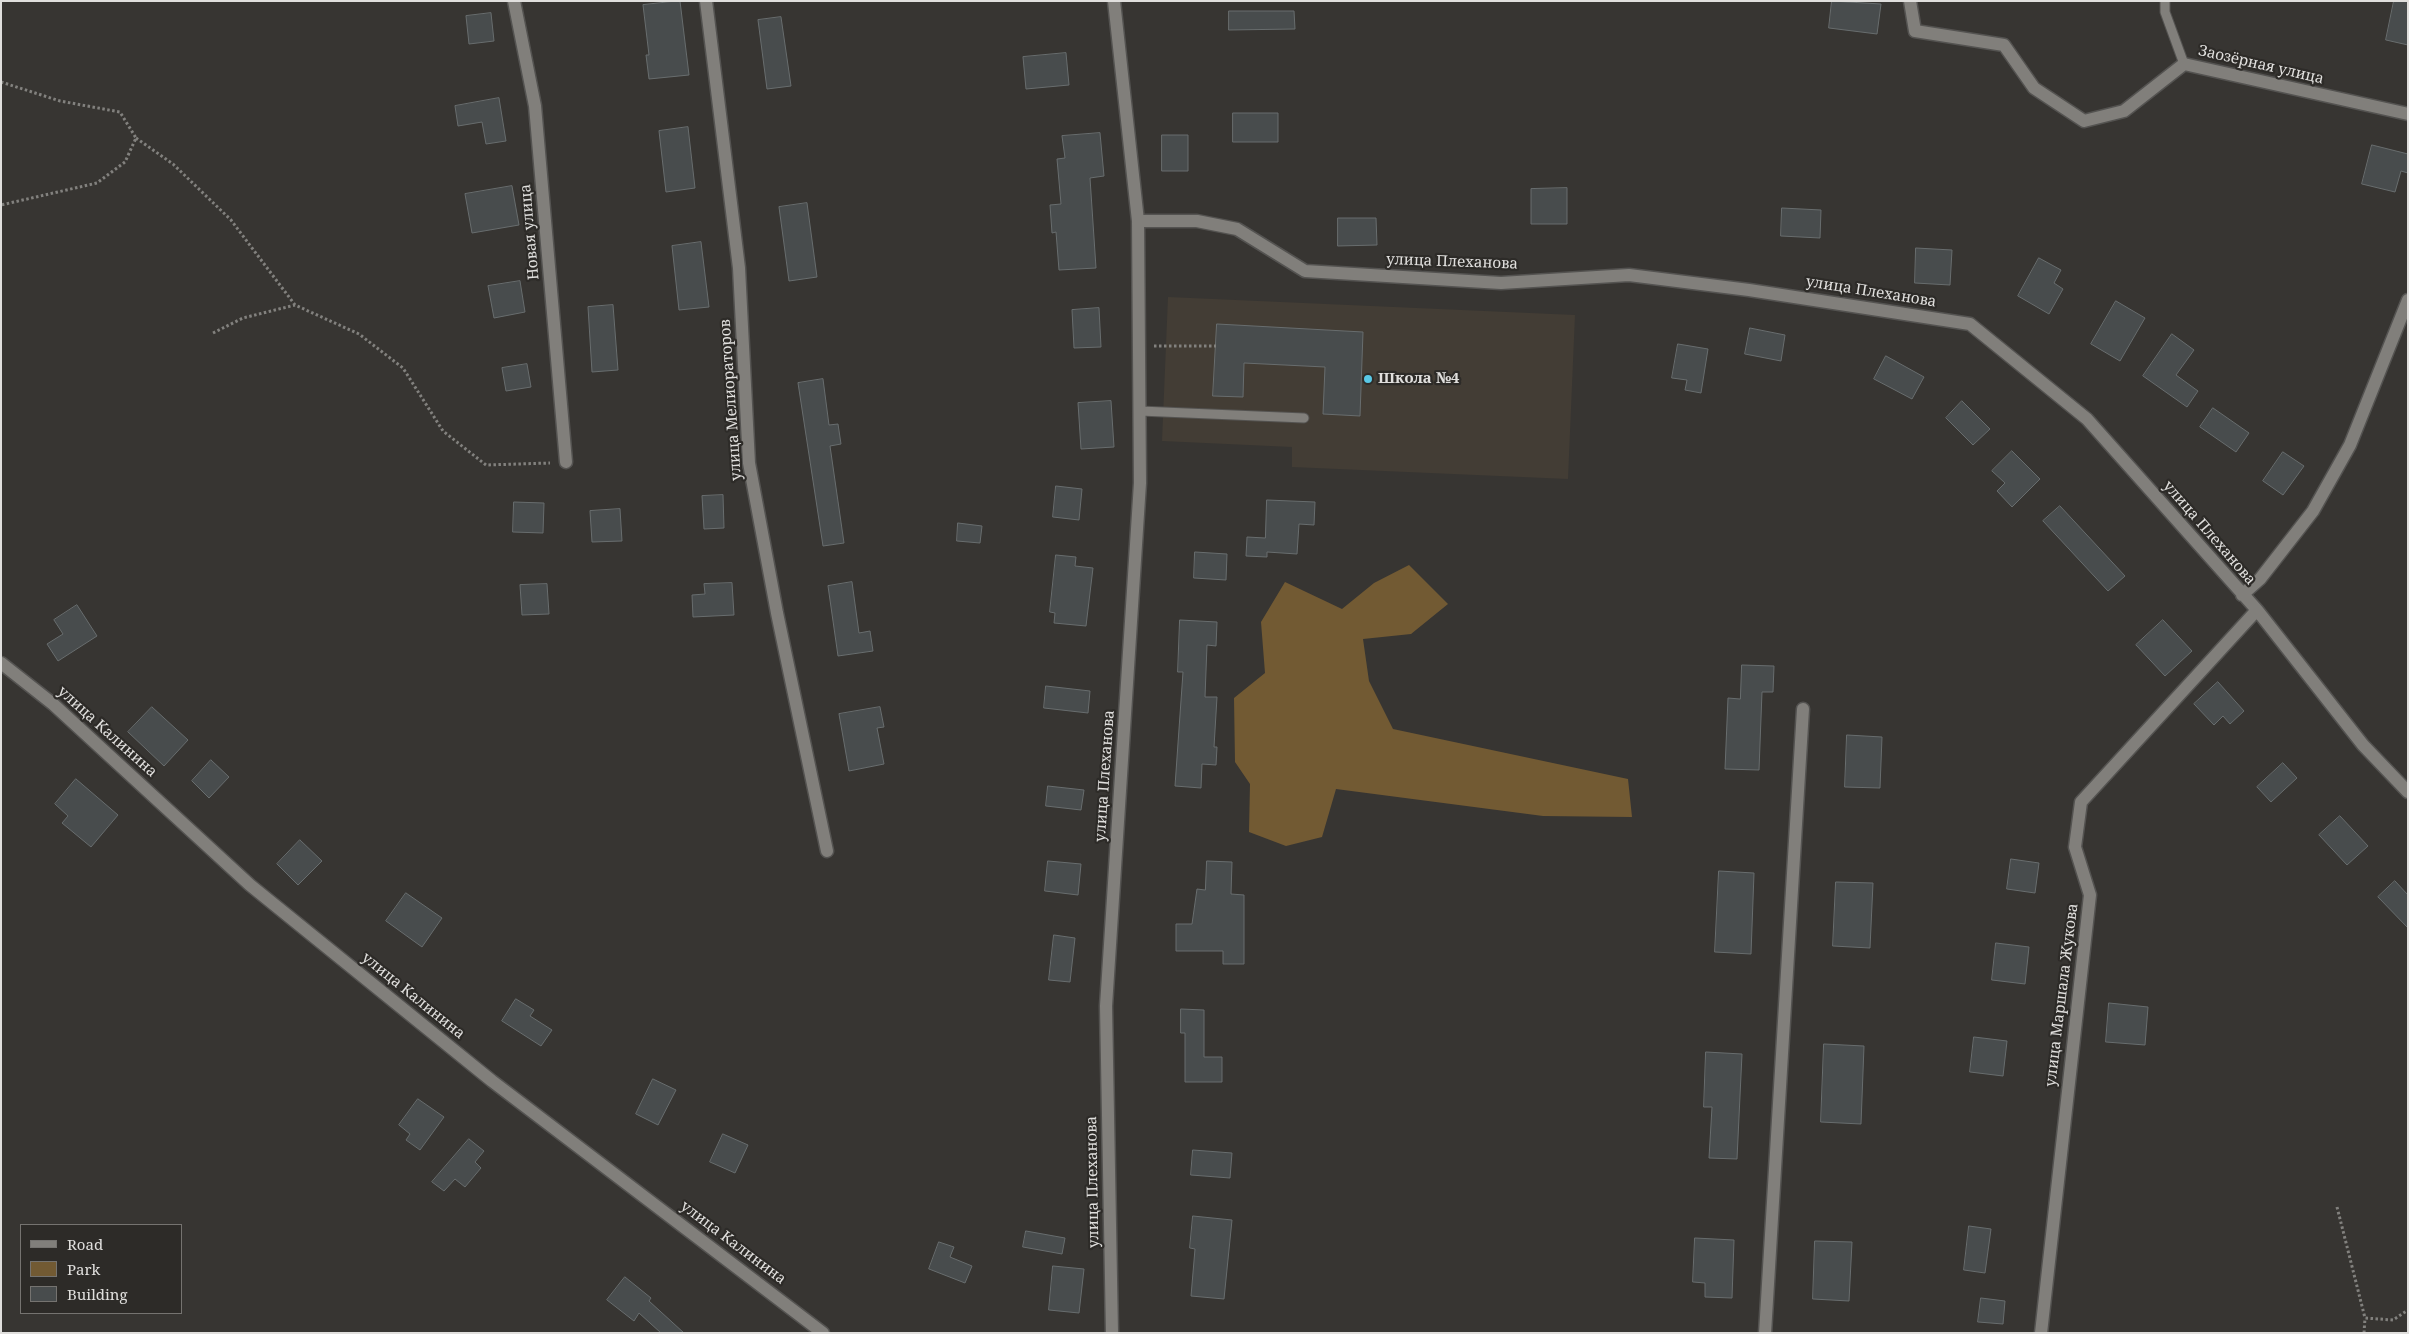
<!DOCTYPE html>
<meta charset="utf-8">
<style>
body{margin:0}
#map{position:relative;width:2409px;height:1334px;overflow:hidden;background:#373532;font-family:"Noto Serif",serif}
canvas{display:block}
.frame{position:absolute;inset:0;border:2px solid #e0dfdd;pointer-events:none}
.legend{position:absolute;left:20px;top:1224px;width:162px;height:90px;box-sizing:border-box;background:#2d2b28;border:1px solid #757370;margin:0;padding:6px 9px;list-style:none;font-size:15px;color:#e0dfdd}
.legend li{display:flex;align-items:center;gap:10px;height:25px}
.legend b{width:25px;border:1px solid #757370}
</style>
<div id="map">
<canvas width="2409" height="1334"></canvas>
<div class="frame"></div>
<ul class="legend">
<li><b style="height:6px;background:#817f7b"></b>Road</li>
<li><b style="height:14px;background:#725a33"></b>Park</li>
<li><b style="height:14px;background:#484c4d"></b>Building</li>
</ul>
</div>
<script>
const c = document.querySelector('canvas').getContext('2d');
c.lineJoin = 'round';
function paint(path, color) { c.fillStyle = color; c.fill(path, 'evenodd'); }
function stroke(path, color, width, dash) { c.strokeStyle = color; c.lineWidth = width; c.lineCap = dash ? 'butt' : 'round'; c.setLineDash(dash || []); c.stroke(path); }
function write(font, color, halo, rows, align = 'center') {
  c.font = font + ' "Noto Serif",serif'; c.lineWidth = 4.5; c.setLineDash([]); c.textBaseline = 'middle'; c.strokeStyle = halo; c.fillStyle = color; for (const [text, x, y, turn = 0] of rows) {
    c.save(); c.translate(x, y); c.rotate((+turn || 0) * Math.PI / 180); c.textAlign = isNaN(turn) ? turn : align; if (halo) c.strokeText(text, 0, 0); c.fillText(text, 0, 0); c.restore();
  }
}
paint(new Path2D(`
 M1168 297 1575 315 1568 479 1292 467V447L1162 441Z`), '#433d35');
paint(new Path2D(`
 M1409 565 1448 604 1411 634 1363 639 1369 681 1393 729 1628 779 1632 817 1543 816 1336 789 1322 837 1286 846 1249 832 1250 784 1235 762 1234 698 1265 673 1261 622 1285 582 1342 609 1374 583Z`), '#725a33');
const building = new Path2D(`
 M680 1 689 75 649 79 646 55H649L643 5Z
 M1832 1 1881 4 1877 34 1829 28Z
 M2394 1H2408V45L2386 40Z
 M1229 11H1294L1295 29 1229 30Z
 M491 13 494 41 469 44 466 16Z
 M781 17 791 86 767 89 758 20Z
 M1066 53 1069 85 1026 89 1023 57Z
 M499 98 506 141 486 144 482 122 458 126 455 106Z
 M1233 113H1278V142H1233Z
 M688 127 695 188 666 192 659 131Z
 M1100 133 1104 176 1090 178 1096 268 1059 270 1056 232 1052 233 1050 205 1061 204 1057 159 1065 158 1062 136Z
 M1162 135H1188V171H1162Z
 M2372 145 2408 154V173L2401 171 2395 192 2362 184Z
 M512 186 519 225 472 233 465 194Z
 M1567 188V224H1531V189Z
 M807 203 817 277 789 281 779 207Z
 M1782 208 1821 210 1820 238 1781 236Z
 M1338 218H1376L1377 245 1338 246Z
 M701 242 709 307 679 310 672 246Z
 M1916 248 1952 250 1950 285 1915 283Z
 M2039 258 2061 270 2054 283 2063 289 2049 314 2018 296Z
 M520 281 525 312 494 318 488 286Z
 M2116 301 2145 318 2120 361 2091 344Z
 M613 305 618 370 592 372 588 307Z
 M1099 308 1101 347 1074 348 1072 310Z
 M1217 324 1363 332 1360 416 1323 414 1325 367 1244 363 1243 397 1213 396Z
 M1750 328 1785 335 1781 361 1745 354Z
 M2172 334 2194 350 2176 375 2198 391 2187 407 2143 376Z
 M1678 344 1708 349 1701 393 1685 390 1687 380 1672 378Z
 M1886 356 1924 377 1912 399 1874 379Z
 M527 364 531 387 506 391 502 368Z
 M823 379 829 425 838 424 841 444 830 446 844 543 823 546 798 383Z
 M1111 401 1114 447 1081 449 1078 403Z
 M1962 401 1990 429 1973 445 1946 418Z
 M2213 408 2249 433 2236 452 2200 427Z
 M2012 451 2040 479 2012 507 1997 491 2005 483 1992 471Z
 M2283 452 2304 466 2283 495 2263 481Z
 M1056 486 1082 489 1079 520 1053 517Z
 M723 495 724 528 704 529 702 496Z
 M1267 500 1315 502 1314 525 1299 524 1297 554 1267 552V557L1246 556 1247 537 1265 538Z
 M514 502 544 503 543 533 513 532Z
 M2060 506 2125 576 2108 591 2043 521Z
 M620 509 622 541 592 542 590 511Z
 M958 523 982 526 980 543 957 541Z
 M1195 552 1227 554 1226 580 1194 578Z
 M1056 555 1076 557 1075 566 1093 568 1086 626 1054 623 1055 613 1050 612Z
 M852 582 859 633 870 631 873 651 838 656 828 586Z
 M732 583 734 615 693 617 692 595 705 594 704 584Z
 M547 584 549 614 522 615 520 585Z
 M77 605 97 636 58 661 47 644 63 634 54 620Z
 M1180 620 1217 622 1216 646 1207 645 1205 697H1217L1214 747H1217L1216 765 1202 764 1201 788 1175 786 1183 672H1178Z
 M2163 620 2192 651 2165 676 2136 645Z
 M1742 665 1774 666 1773 692H1762L1759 770 1725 769 1728 698 1740 699Z
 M2218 682 2244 711 2230 724 2223 716 2214 725 2194 704Z
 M1046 686 1090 691 1088 713 1044 708Z
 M152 707 188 740 164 766 128 732Z
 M880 707 884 727 877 728 884 764 849 771 839 714Z
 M1847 735 1882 737 1880 788 1845 787Z
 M211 760 229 777 209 798 192 781Z
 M2283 763 2297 778 2271 802 2257 787Z
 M76 779 118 815 91 847 62 823 68 816 55 804Z
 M1048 786 1084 790 1081 810 1046 806Z
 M2340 816 2368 846 2347 865 2319 835Z
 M300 840 322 861 298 885 277 864Z
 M2011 859 2039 863 2035 893 2007 889Z
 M1048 861 1081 864 1078 895 1045 891Z
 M1207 861 1232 862 1231 894 1244 895V964H1223V951H1176V924H1192L1197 889 1205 890Z
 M1719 871 1754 873 1751 954 1715 952Z
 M2395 881 2408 895V928L2378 897Z
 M1836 882 1873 883 1870 948 1833 946Z
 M406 893 442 918 422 947 386 921Z
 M1054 935 1075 938 1070 982 1049 980Z
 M1996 943 2029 947 2025 984 1992 980Z
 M516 999 534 1010 530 1016 552 1030 541 1046 502 1021Z
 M2109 1003 2148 1007 2145 1045 2106 1042Z
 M1181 1009 1204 1010V1057H1222V1082H1185V1033H1181Z
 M1974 1037 2007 1041 2003 1076 1970 1072Z
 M1824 1044 1864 1046 1861 1124 1821 1122Z
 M1706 1052 1742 1054 1737 1159 1709 1158 1712 1107H1704Z
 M653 1079 676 1090 658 1125 636 1114Z
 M418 1099 444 1117 420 1150 406 1140 410 1134 399 1125Z
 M723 1134 748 1145 735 1173 710 1162Z
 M469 1139 484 1151 475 1162 481 1168 465 1187 455 1179 444 1191 432 1182Z
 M1193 1150 1232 1153 1230 1178 1191 1175Z
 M1193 1216 1232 1220 1224 1299 1191 1296 1195 1249 1190 1248Z
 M1969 1226 1991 1229 1985 1273 1964 1270Z
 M1026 1231 1065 1238 1062 1254 1023 1247Z
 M1695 1238 1734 1240 1732 1298 1705 1297V1283L1693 1282Z
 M1815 1241 1852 1242 1849 1301 1813 1299Z
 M939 1242 954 1247 950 1257 972 1266 965 1283 929 1269Z
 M1053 1266 1084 1269 1079 1313 1049 1310Z
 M625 1277 651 1298 649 1301 684 1333H661L639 1313 634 1321 607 1300Z
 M1981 1298 2005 1301 2003 1324 1978 1322Z`);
paint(building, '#484c4d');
stroke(building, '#686d6e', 1);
const service = new Path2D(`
 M2165 1V12L2184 64
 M1140 411 1304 418`);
const minor = new Path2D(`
 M514 1 535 106 566 462
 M706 1 739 268 749 463 777 613 827 851
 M1910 1 1915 31 2004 45 2034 88 2084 121 2124 111 2184 64 2408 114
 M1138 221H1197L1237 229 1305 271 1501 283 1629 275 1749 290 1970 324 2087 419 2257 610 2363 745 2408 792
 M2242 595 2260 579 2313 511 2350 445 2408 300
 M1112 1333 1106 1006 1140 483 1138 221 1114 1
 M1765 1333 1803 709
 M2041 1333 2090 895 2075 847 2081 802 2257 610`);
const secondary = new Path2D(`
 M1 663 53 704 250 885 492 1081 823 1333`);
stroke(service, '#545351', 11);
stroke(minor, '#545351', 15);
stroke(secondary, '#545351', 15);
stroke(new Path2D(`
 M1 82 60 101 120 112 136 138 125 162 97 183 1 205
 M136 138 173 164 231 220 295 305 359 334 403 368 443 431 486 465 550 463
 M213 333 243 318 295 305
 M1154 346H1216
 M2337 1207 2365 1318 2393 1320 2408 1310
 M2364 1333 2365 1318`), '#82817e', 3, [2.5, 2.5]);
stroke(service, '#817f7b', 9);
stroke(minor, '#817f7b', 12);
stroke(secondary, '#817f7b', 12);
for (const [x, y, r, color] of [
 [1368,379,5,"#59c8e5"]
]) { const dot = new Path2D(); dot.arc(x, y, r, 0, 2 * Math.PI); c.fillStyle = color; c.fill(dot); stroke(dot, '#2d2b28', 2); }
write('15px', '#e0dfdd', '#2d2b28', [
 ["Заозёрная улица",2261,65,13],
 ["Новая улица",530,232,-95],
 ["улица Плеханова",1452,262,2],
 ["улица Плеханова",1871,292,9],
 ["улица Мелиораторов",731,400,-94],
 ["улица Плеханова",2209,533,49],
 ["улица Калинина",107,732,42],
 ["улица Плеханова",1105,776,-86],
 ["улица Маршала Жукова",2062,995,-83],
 ["улица Калинина",413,996,39],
 ["улица Плеханова",1093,1182,-91],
 ["улица Калинина",733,1243,37]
]);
write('bold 15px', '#e0dfdd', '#2d2b28', [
 ["Школа №4",1378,379]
], 'left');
</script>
